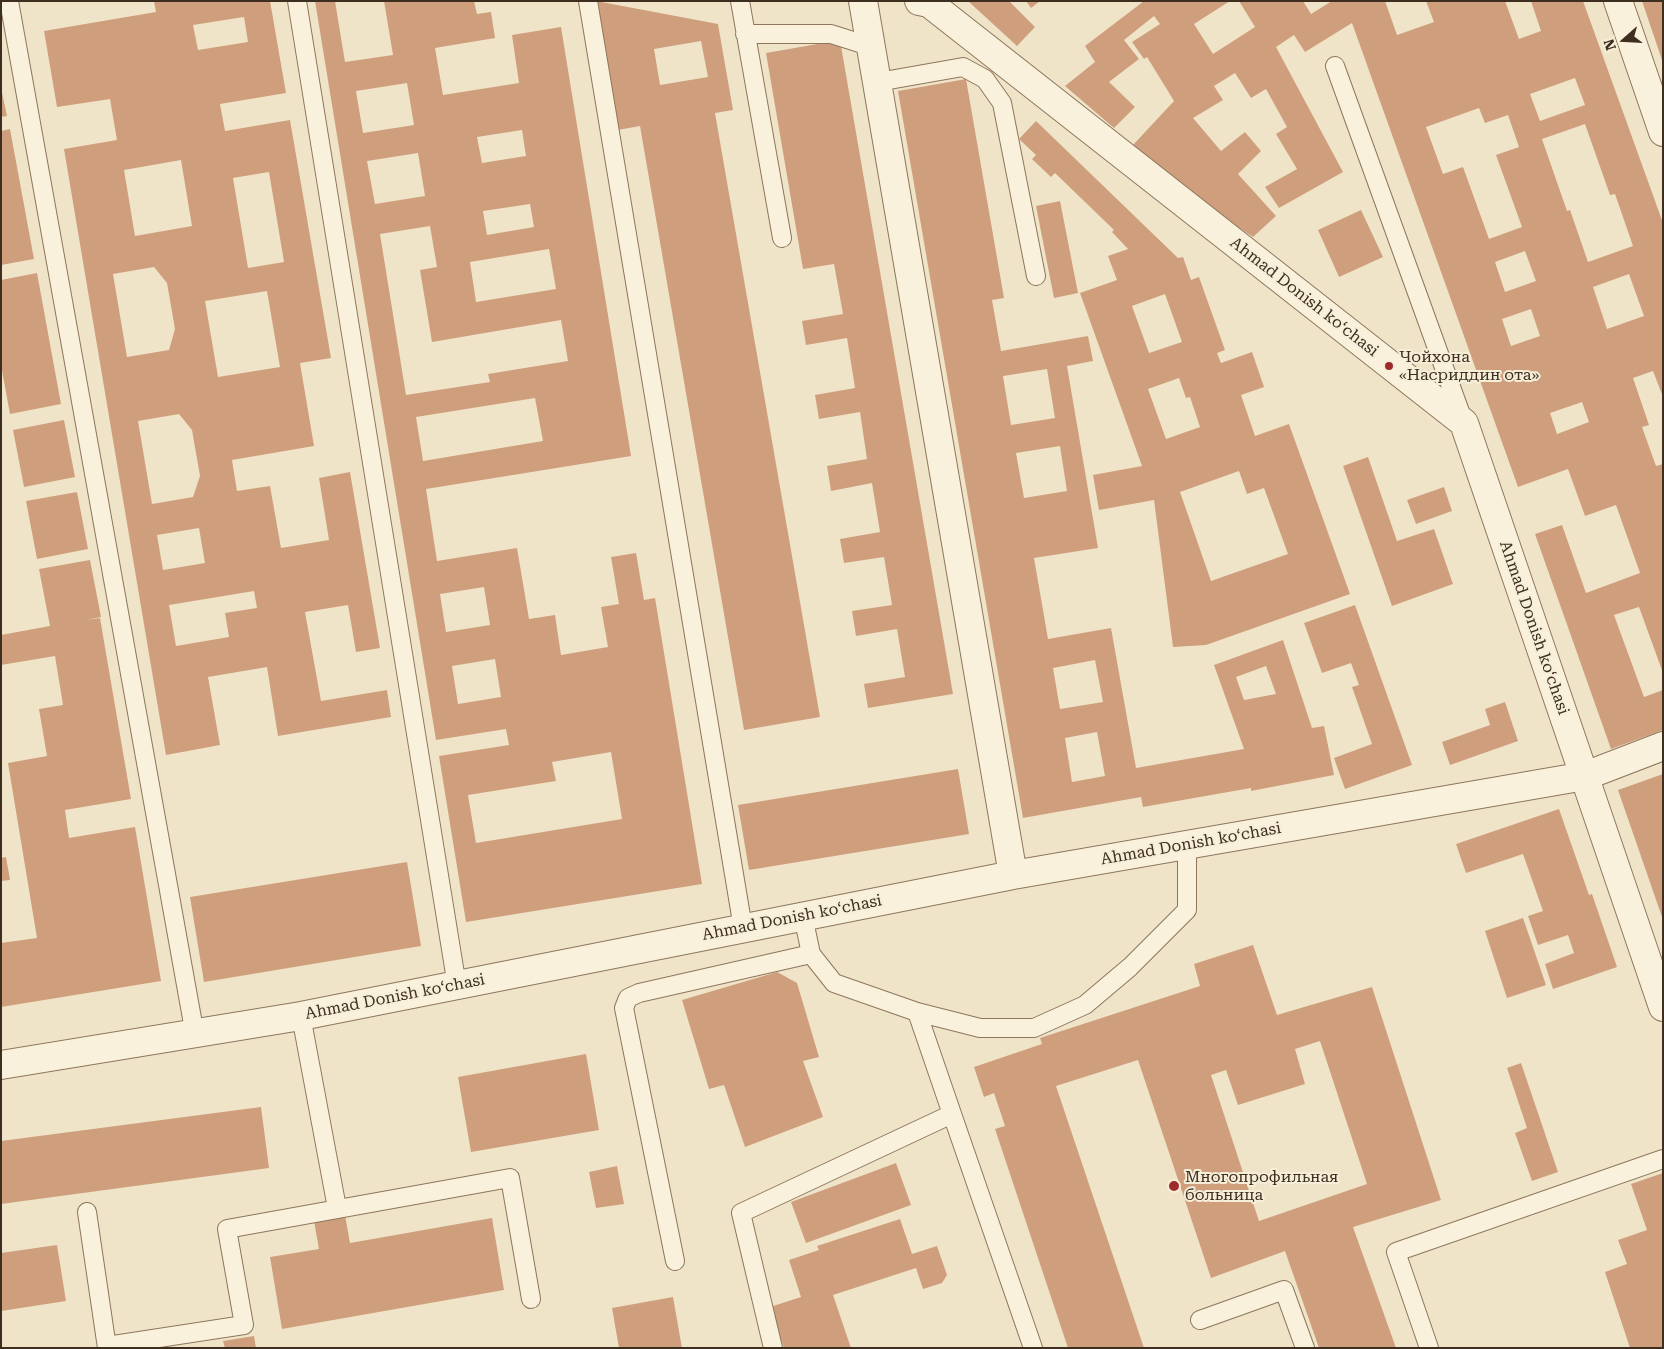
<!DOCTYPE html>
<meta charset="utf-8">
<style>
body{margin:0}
#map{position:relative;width:1664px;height:1349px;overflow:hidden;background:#f0e4c8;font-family:"Roboto Serif",serif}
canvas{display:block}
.frame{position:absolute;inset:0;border:2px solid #3d2e20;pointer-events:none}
.north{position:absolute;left:1599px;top:15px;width:50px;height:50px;-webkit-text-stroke:4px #f7eed8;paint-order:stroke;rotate:251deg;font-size:14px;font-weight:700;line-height:20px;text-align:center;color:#3d2e20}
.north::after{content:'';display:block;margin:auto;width:18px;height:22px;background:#3d2e20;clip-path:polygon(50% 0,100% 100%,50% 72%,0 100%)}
</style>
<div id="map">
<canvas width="1664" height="1349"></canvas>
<div class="frame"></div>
<div class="north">N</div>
</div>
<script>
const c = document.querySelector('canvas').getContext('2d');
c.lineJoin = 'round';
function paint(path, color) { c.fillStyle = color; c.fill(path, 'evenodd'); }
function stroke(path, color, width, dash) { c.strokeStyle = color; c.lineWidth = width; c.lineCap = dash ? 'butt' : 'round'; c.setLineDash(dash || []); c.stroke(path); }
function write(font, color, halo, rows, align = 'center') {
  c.font = font + ' "Roboto Serif",serif'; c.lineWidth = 4; c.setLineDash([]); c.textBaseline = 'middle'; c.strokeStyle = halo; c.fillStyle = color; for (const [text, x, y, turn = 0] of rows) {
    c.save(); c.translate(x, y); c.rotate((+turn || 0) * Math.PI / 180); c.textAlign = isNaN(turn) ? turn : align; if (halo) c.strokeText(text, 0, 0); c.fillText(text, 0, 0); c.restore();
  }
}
paint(new Path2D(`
 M154 1H270L286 93 220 104 225 131 290 120 331 358 300 363 314 446 232 460 237 491 270 486 281 548 329 540 319 478 350 472 380 648 356 652 348 605 305 612 321 701 387 690 391 717 278 736 267 667 208 677 220 745 166 755 64 149 117 140 110 99 57 107 44 31 156 12ZM244 17 248 42 198 50 193 25ZM181 160 192 226 135 236 124 170ZM269 172 284 262 248 268 233 178ZM154 267 167 283 175 329 169 350 127 357 113 274ZM267 291 280 367 218 377 205 301ZM179 414 192 430 200 476 193 497 152 504 138 421ZM199 528 205 563 163 570 157 535ZM254 591 257 608 225 613 229 637 176 646 169 605Z
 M315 1H335L345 62 393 55 384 1H474L477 14 491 12 495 38 435 48 443 95 519 83 512 35 561 27 631 456 426 489 437 561 517 548 529 619 555 615 561 655 608 647 601 607 619 604 611 557 636 553 644 600 655 598 702 884 466 922 439 756 509 745 506 729 436 740ZM407 83 414 125 363 133 356 91ZM522 130 526 156 482 163 477 137ZM418 153 425 196 375 204 367 161ZM530 204 534 227 487 235 483 211ZM430 226 437 267 420 270 432 342 561 320 568 361 488 374 490 382 406 395 380 234ZM549 249 556 289 476 302 470 262ZM535 398 543 441 423 461 416 417ZM484 587 490 625 446 632 440 594ZM495 659 501 697 458 704 452 666ZM611 752 622 819 476 843 468 795 556 781 552 762Z
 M596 1 718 24 733 110 715 113 820 717 744 730 640 126 618 130ZM701 41 708 77 660 85 654 49Z
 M968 1H1009L1035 27 1017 46Z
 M1026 1H1040L1031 8Z
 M1144 1H1230L1194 24 1213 54 1255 27 1239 1H1303L1311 14 1332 1H1385L1397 35 1434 22 1426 1H1505L1519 39 1541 31 1531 1H1583L1663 223V397L1653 371 1633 378 1649 425 1642 427 1656 466 1663 464V673L1639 607 1614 615 1644 697 1663 690V730L1611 749 1535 534 1562 525 1586 593 1640 573 1616 505 1585 516 1568 469 1518 487 1352 23 1305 52 1294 35 1276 47 1343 172 1279 208 1265 187 1297 169 1276 134 1287 127 1266 89 1251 98 1235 73 1214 86 1223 100 1193 118 1221 151 1245 132 1261 151 1238 174 1276 216 1253 237 1205 205 1133 145 1174 101 1147 57 1144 59 1132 42 1160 24 1154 16 1124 40 1139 59 1109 82 1135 107 1114 128 1065 86 1095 62 1085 46ZM1575 78 1585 105 1540 121 1530 94ZM1479 108 1485 123 1508 115 1519 147 1496 155 1522 227 1489 239 1463 167 1443 174 1426 127ZM1585 124 1610 195 1615 194 1633 246 1588 262 1570 210 1567 211 1542 139ZM1525 251 1536 281 1505 292 1495 262ZM1629 274 1644 316 1607 329 1593 287ZM1531 309 1540 336 1511 346 1502 319ZM1582 402 1589 422 1557 434 1550 413Z
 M1642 1H1663V60H1662Z
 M840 40 953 694 868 708 864 684 905 677 897 629 856 636 852 611 892 605 884 557 844 563 840 539 880 532 872 483 831 491 827 466 867 459 860 412 819 419 815 395 855 388 847 338 806 345 802 321 843 314 834 264 803 269 766 53Z
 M966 79 1004 298 992 300 1001 351 1088 336 1093 361 1067 366 1098 548 1034 558 1048 639 1111 628 1136 768 1244 749 1214 665 1283 640 1312 728 1324 726 1334 775 1251 791V788L1143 807 1141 797 1023 818 898 91ZM1047 369 1055 418 1011 425 1003 376ZM1060 446 1067 491 1024 498 1016 453ZM1095 660 1103 702 1060 709 1053 668ZM1266 666 1276 694 1244 700 1236 677ZM1097 732 1105 776 1072 782 1065 738Z
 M1 88 7 116 1 117Z
 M1036 121 1178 258 1183 257 1191 280 1199 277 1225 350 1217 353 1221 363 1252 352 1264 387 1241 395 1255 436 1289 424 1350 594 1206 645 1173 647 1154 500 1099 510 1093 475 1142 466 1080 293 1117 280 1108 256 1128 249 1112 232 1114 230 1055 173 1051 177 1032 159 1036 155 1019 139ZM1165 294 1182 342 1149 353 1132 306ZM1179 378 1186 398 1190 397 1200 427 1166 439 1148 389ZM1239 471 1247 494 1264 488 1288 554 1211 581 1180 492Z
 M10 129 34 259 1 265V131Z
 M1060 201 1078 293 1054 298 1036 206Z
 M1361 210 1383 257 1339 277 1318 230Z
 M37 273 61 404 10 414 1 365V280Z
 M64 420 75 477 24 487 13 430Z
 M1368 457 1397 541 1434 529 1453 584 1392 606 1343 466Z
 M1444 487 1452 511 1416 524 1407 500Z
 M77 492 88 549 37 559 26 501Z
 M90 560 101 617 86 620 100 618 131 799 65 810 69 838 135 827 161 981 1 1007V943L37 938 8 763 47 756 39 709 63 705 55 656 1 665V635L50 626 39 569Z
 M1355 605 1412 765 1345 789 1334 758 1372 744 1352 687 1359 685 1351 663 1322 673 1304 623Z
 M1505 702 1518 741 1450 765 1442 742 1490 725 1485 709Z
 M958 769 969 834 749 870 738 805Z
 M1663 774V917H1662L1618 790Z
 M1559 809 1589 895 1592 894 1617 967 1553 989 1545 964 1574 953 1568 935 1538 945 1528 916 1543 911 1523 854 1466 873 1456 844Z
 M6 857 10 880 1 881V858Z
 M407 862 421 946 204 982 190 897Z
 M1523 918 1546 985 1507 998 1485 931Z
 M1253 945 1277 1015 1372 987 1441 1200 1353 1227 1396 1348H1319L1285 1251 1211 1278 1138 1060 1056 1086 1144 1348H1068L995 1129 1005 1126 994 1093 984 1097 974 1067 1042 1044 1040 1038 1200 986 1194 964ZM1320 1041 1367 1184 1259 1221 1211 1075 1226 1070 1238 1105 1305 1084 1295 1049Z
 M777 972 797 983 819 1057 803 1061 823 1117 745 1147 724 1085 709 1089 682 1000Z
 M586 1054 599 1130 471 1152 458 1077Z
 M1521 1063 1558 1172 1532 1181 1515 1133 1527 1128 1507 1068Z
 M261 1107 269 1168 1 1204V1141Z
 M896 1163 911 1205 806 1243 791 1202Z
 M617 1166 624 1204 596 1208 589 1172Z
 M1663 1173V1348H1630L1605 1272 1627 1264 1618 1240 1647 1230 1631 1184Z
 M345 1215 350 1243 492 1218 504 1290 282 1329 270 1257 319 1249 314 1221Z
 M900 1219 912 1254 937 1246 947 1275 942 1283 923 1289 916 1268 833 1295 851 1348H784L770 1307 801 1297 789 1260 819 1250 817 1246Z
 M57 1245 66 1301 1 1311V1253Z
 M673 1297 682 1348H619L612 1308Z
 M254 1336 256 1348H225L223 1341Z`), '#cf9f7d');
const service = new Path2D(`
 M9 1 195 1035
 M297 1 457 986
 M588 1 743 928
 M740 1 782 238
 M745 34H831L872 47
 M1335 66 1463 420
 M878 82 963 67 985 79 1002 103 1036 276
 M803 916 811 954
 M917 1012 952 1114
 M301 1016 337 1208
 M87 1212 107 1348
 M675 1261 624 1008 628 998 639 993 811 954 834 983 917 1012 980 1028H1034L1085 1005 1130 967 1187 910V845
 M1200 1320 1284 1290 1305 1348
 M107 1346 244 1325 227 1229 510 1178 531 1299
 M773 1348 741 1213 952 1114 1033 1348
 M1429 1348 1396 1252 1663 1159`);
const minor = new Path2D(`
 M863 1 1013 875
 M919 1 929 3 1464 423 1663 1007
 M1618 1 1663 132
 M1 1065 301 1016 1013 875 1585 776 1663 746`);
stroke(service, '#8d765c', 20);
stroke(minor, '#8d765c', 30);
stroke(service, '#faf1dc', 18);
stroke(minor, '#faf1dc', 28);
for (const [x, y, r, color] of [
 [1389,366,5,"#9e2a2b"],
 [1174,1186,6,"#9e2a2b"]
]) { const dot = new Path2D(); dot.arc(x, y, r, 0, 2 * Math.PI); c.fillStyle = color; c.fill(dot); stroke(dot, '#f7eed8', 2); }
write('16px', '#3d2e20', '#f7eed8', [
 ["Ahmad Donish koʻchasi",1304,297,38],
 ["Ahmad Donish koʻchasi",1534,628,71],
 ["Ahmad Donish koʻchasi",1191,844,-10],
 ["Ahmad Donish koʻchasi",792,918,-11],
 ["Ahmad Donish koʻchasi",395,997,-11]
]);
write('16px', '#3d2e20', '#f7eed8', [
 ["Чойхона",1399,357],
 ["«Насриддин ота»",1399,375],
 ["Многопрофильная",1185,1177],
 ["больница",1185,1195]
], 'left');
</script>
